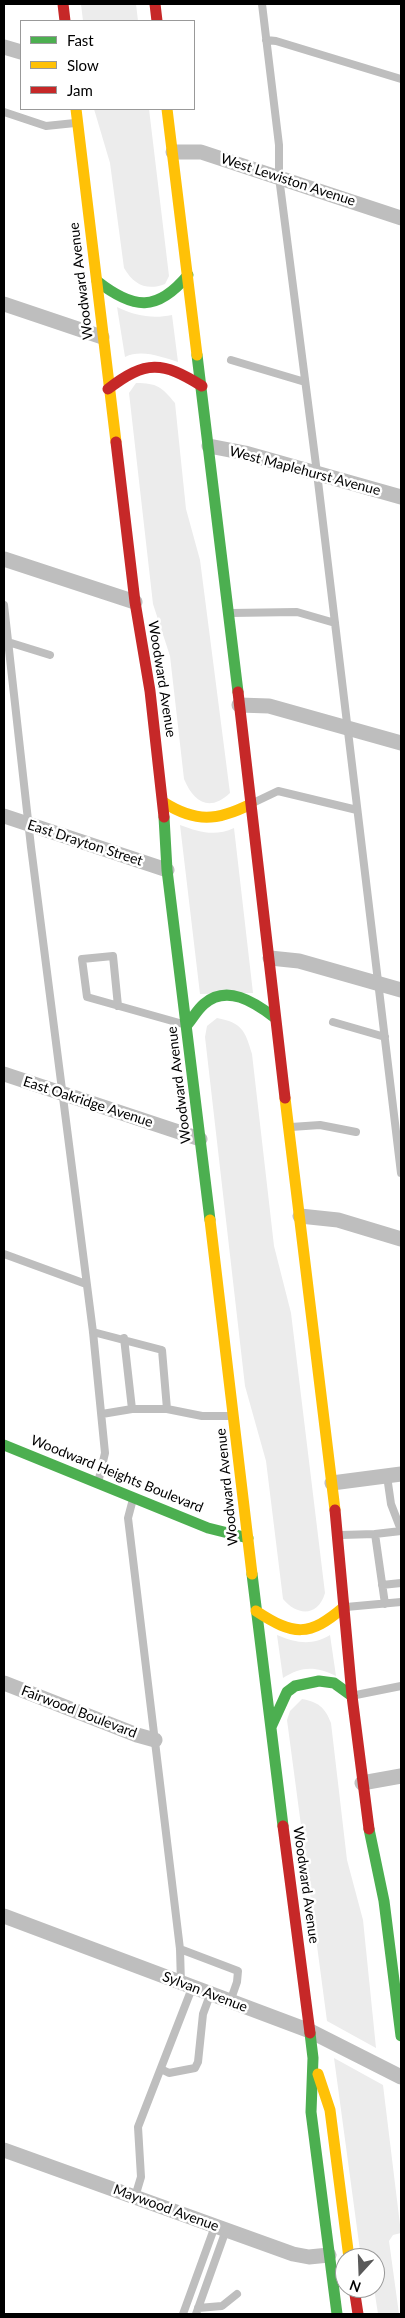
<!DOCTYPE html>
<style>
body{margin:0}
#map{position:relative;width:405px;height:2318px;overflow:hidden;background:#fff;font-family:Lato,sans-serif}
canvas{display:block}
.frame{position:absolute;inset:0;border:5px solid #000;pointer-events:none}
.legend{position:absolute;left:20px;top:20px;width:175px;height:90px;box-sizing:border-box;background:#fff;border:1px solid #999;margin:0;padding:6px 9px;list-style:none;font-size:15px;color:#000}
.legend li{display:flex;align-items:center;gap:10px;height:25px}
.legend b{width:25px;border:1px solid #999}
.north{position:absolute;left:335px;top:2248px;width:50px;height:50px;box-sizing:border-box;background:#fff;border:1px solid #999;border-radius:50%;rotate:200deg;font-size:14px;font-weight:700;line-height:20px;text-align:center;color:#000}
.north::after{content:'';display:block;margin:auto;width:18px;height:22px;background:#595959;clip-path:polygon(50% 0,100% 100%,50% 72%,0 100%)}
</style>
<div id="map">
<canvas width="405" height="2318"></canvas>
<div class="frame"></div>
<ul class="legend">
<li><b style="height:6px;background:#4caf50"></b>Fast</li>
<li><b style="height:6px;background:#ffc107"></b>Slow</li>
<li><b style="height:6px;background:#c62828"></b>Jam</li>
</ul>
<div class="north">N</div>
</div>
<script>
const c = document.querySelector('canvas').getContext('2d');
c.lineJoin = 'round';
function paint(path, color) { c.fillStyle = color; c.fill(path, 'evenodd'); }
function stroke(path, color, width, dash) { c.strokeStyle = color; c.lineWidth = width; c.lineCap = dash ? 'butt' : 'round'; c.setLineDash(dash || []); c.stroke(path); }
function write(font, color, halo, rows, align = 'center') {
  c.font = font + ' Lato,sans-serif'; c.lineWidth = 5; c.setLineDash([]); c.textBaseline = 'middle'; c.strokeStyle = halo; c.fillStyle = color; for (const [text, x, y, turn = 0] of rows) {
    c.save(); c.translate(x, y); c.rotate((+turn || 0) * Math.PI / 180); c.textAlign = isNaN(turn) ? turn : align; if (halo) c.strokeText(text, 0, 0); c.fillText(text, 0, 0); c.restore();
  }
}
paint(new Path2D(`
 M81 4H136L138 21H83Z
 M94 109H149L169 276 165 284C147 291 134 285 124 268L110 163Z
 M117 307C136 316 152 319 172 315L178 362C161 357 142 349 125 357Z
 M136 383C157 383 162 387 175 403L186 509 200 560 230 793C210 812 194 803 184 779L170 656 153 604 129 393Z
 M180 825C199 832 215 837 234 828L253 993 200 994Z
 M217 1018C242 1023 245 1030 252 1054L274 1246 291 1313 325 1593C318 1617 297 1616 283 1599L266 1461 245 1386 205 1037 207 1026Z
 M277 1635C296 1643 312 1646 330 1635L336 1676C315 1666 302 1666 283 1678Z
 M302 1699C318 1702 325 1707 331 1723L347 1860 363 1920 376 2048 327 2021 287 1720 290 1711Z
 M334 2058 383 2085 401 2233 393 2235 389 2241 399 2314H378L374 2288 375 2258H361Z`), '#ececec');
stroke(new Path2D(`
 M262 4 279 145V177L317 473 401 1173
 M266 40 276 41 401 79
 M4 112 46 126 75 123
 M231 360 305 382
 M4 605 31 847 93 1332 105 1453 98 1483
 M230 613 297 612 335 623
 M8 642 50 655
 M255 802 278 791 357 810
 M118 1006 113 956 82 959 87 997 183 1024
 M333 1022 385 1037
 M291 1127 320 1125 356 1132
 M4 1254 86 1284
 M93 1332 162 1350 167 1409 202 1416H230
 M124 1338 132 1409
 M102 1414 132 1409H167
 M387 1476 391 1504 401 1530
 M133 1499 128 1518 180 1949 181 1984
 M375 1534 401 1531
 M341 1535 375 1534 385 1604
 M382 1585 401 1583
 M346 1607 401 1602
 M356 1695 401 1686
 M180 1949 238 1971 237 1982 230 2002
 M161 2069 169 2073 195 2068 198 2062 203 2014 210 1995
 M135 2197 141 2177 138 2127 192 1988
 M198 2308 222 2306 237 2294
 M183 2314 215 2226
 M196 2314 226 2230`), '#bebebe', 8);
stroke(new Path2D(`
 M4 47 21 52
 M173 152H201L401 218
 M4 304 102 337
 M209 446 245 453 401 497
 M4 559 135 602
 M239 705 269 706 401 743
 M4 816 167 870
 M270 958 299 961 401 990
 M4 1074 200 1139
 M300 1216 338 1220 401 1239
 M332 1483 401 1474
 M4 1683 137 1735 155 1740
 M362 1783 401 1776
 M4 1916 310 2031 401 2077
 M4 2150 293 2254 309 2257 329 2255`), '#bebebe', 15);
stroke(new Path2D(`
 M97 281C134 310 157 312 188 275
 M197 355 238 692
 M164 817 167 870 210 1220
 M187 1025C193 1018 197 1010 204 1004 227 984 254 1002 274 1017
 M4 1445 208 1528 248 1538
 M252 1574 283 1826
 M271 1727 287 1692 295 1686 319 1681 334 1683 352 1696
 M369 1829 384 1901 401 2036
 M310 2033 313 2058 311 2112 337 2314`), '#4caf50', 11);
stroke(new Path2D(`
 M76 109 116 442
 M167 109 197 355
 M163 802C196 823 217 821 251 804
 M285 1098 335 1510
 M210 1220 252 1574
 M256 1611C294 1636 309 1637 344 1607
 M318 2074 330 2110 349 2258`), '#ffc107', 11);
stroke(new Path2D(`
 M63 4 65 21
 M155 4 157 21
 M108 389C146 360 162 361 202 386
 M116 442 135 602 150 691 164 817
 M238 692 285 1098
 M335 1510 352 1696 369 1829
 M283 1826 310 2033
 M354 2288 358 2314`), '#c62828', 11);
write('14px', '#000', '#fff', [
 ["West Lewiston Avenue",288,180,18],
 ["Woodward Avenue",81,281,-97],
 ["West Maplehurst Avenue",305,471,15],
 ["Woodward Avenue",162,679,81],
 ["East Drayton Street",85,843,18],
 ["Woodward Avenue",179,1085,-97],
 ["East Oakridge Avenue",88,1102,18],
 ["Woodward Heights Boulevard",117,1474,22],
 ["Woodward Avenue",227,1487,-96],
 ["Fairwood Boulevard",79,1712,21],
 ["Woodward Avenue",306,1885,82],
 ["Sylvan Avenue",205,1992,21],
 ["Maywood Avenue",166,2208,20]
]);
</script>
